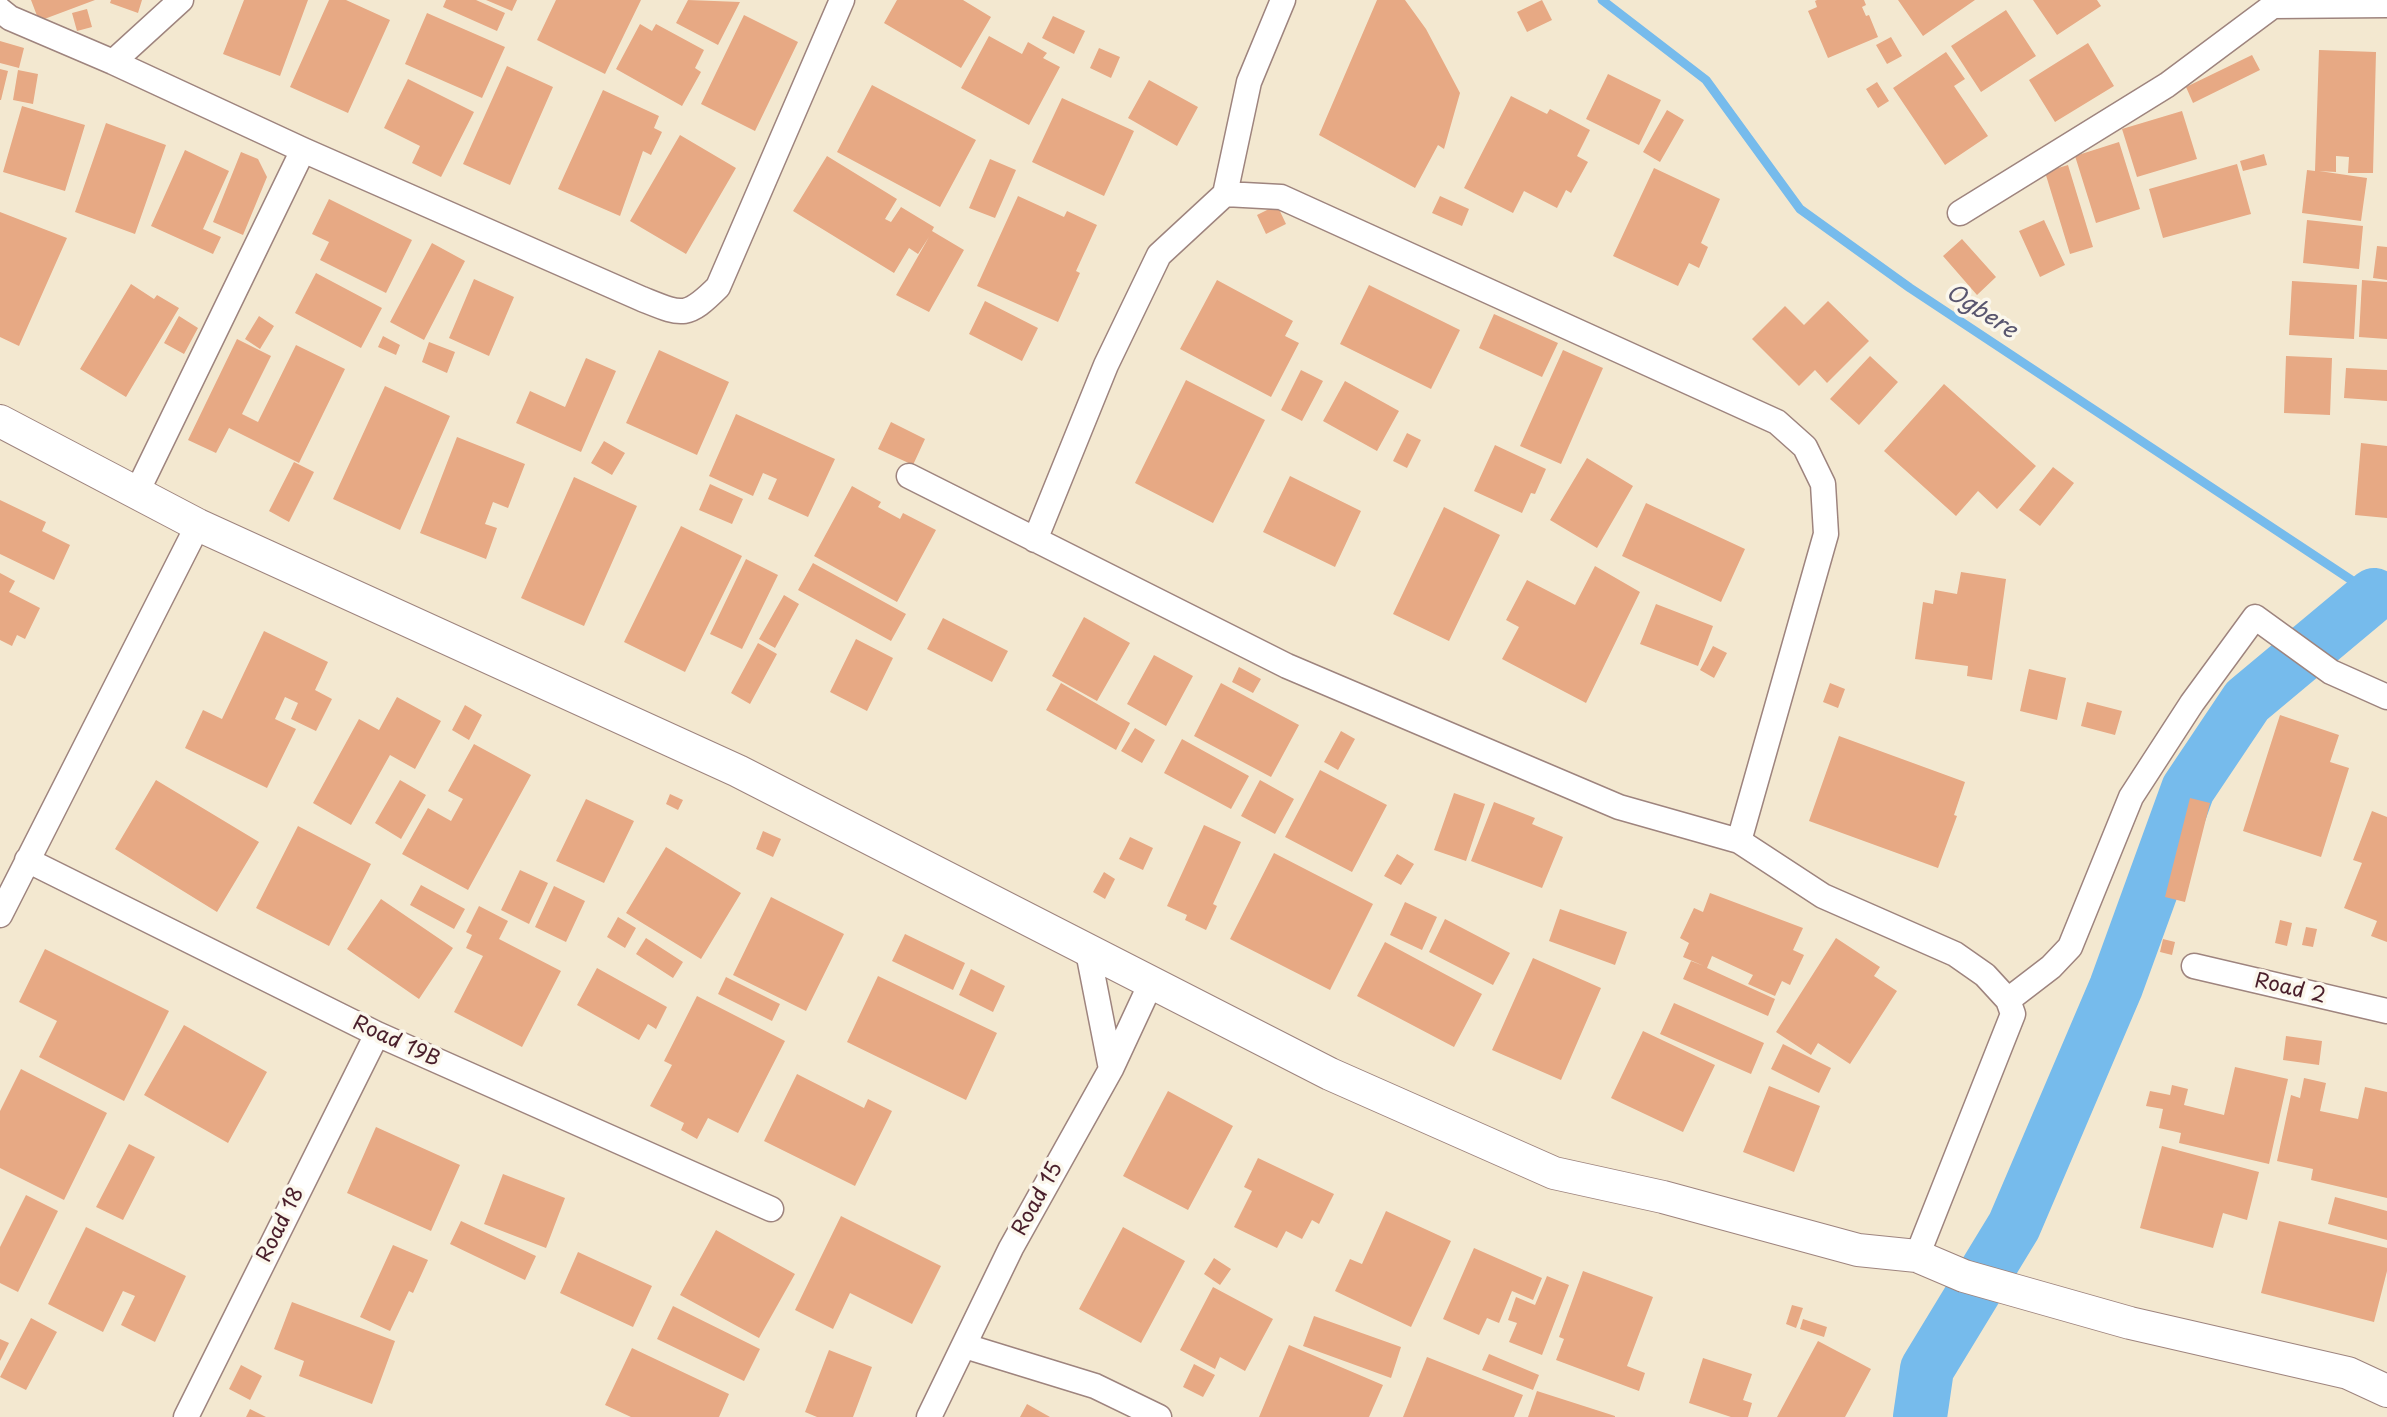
<!DOCTYPE html>
<style>
body{margin:0}
canvas{display:block;background:#f3e8d0}
</style>
<canvas width="2387" height="1417"></canvas>
<script>
const c = document.querySelector('canvas').getContext('2d');
c.lineJoin = 'round';
function stroke(path, color, width, dash) { c.strokeStyle = color; c.lineWidth = width; c.lineCap = dash ? 'butt' : 'round'; c.setLineDash(dash || []); c.stroke(path); }
function paint(path, color) { c.fillStyle = color; c.fill(path, 'evenodd'); }
function write(font, color, halo, rows, align = 'center') {
  c.font = font + ' "Playpen Sans",sans-serif'; c.lineWidth = 7; c.setLineDash([]); c.textBaseline = 'middle'; c.strokeStyle = halo; c.fillStyle = color; for (const [text, x, y, turn = 0] of rows) {
    c.save(); c.translate(x, y); c.rotate((+turn || 0) * Math.PI / 180); c.textAlign = isNaN(turn) ? turn : align; if (halo) c.strokeText(text, 0, 0); c.fillText(text, 0, 0); c.restore();
  }
}
stroke(new Path2D(`
 M1602 0 1706 80 1800 209 1910 288 2374 595 2387 590`), '#76bbec', 9);
stroke(new Path2D(`
 M1920 1417 1927 1369 2014 1226 2116 987 2188 789 2247 701 2374 595`), '#76bbec', 54);
paint(new Path2D(`
 M31 0H95L39 21Z
 M111 0H142L138 13 110 3Z
 M244 0H308L280 76 223 54Z
 M329 0H346L390 20 348 113 290 87Z
 M446 0H476L505 13 497 31 443 7Z
 M486 0H517L512 11Z
 M556 0H641L605 74 537 40Z
 M688 0 740 2 718 45 676 23Z
 M897 0H963L991 17 961 68 884 23Z
 M1377 0H1405L1426 29 1460 93 1444 149 1438 145 1415 188 1319 135Z
 M1542 0 1552 20 1527 32 1517 12Z
 M1817 0H1864L1866 5 1862 7 1866 16 1869 15 1878 37 1828 58 1808 11 1817 7 1815 1Z
 M1898 0H1975L1923 36Z
 M2033 0H2097L2101 6 2057 35Z
 M87 9 92 27 77 31 72 13Z
 M2006 10 2036 56 1981 92 1951 46Z
 M427 13 505 47 482 98 405 64Z
 M744 15 798 42 755 131 701 104Z
 M1053 16 1085 31 1074 54 1042 38Z
 M640 24 652 31 656 24 704 50 695 68 701 72 682 106 616 69Z
 M989 36 1022 54 1028 42 1047 53 1043 58 1060 67 1029 125 961 88Z
 M1891 37 1902 56 1887 64 1876 45Z
 M0 41 24 48 19 68 0 63Z
 M2088 43 2114 86 2055 122 2029 80Z
 M1099 48 1120 57 1111 78 1090 68Z
 M2319 50 2376 52 2373 173H2348L2349 157 2336 156V172L2319 171 2367 178 2361 221 2302 213 2307 170 2315 171Z
 M1946 52 1965 79 1954 86 1988 136 1945 165 1893 88Z
 M2252 55 2260 70 2193 103 2186 87Z
 M507 66 553 87 510 185 463 164Z
 M0 69 8 71 1 100H0Z
 M18 70 38 74 33 104 13 100Z
 M1608 74 1661 100 1639 145 1586 119Z
 M408 79 474 112 441 177 412 163 420 146 384 128Z
 M1149 80 1198 107 1177 146 1128 118Z
 M1877 82 1889 101 1878 108 1866 89Z
 M872 85 976 140 940 207 837 152Z
 M603 90 659 116 654 128 662 132 651 155 643 151 620 216 558 189Z
 M1511 96 1547 114 1550 109 1590 130 1577 156 1588 162 1571 193 1566 190 1557 208 1524 191 1513 213 1464 188Z
 M1062 98 1134 131 1104 196 1032 162Z
 M22 106 85 125 65 191 3 172Z
 M1667 110 1684 120 1660 162 1643 152Z
 M2182 111 2197 159 2137 177 2122 129Z
 M106 123 166 145 135 234 75 212Z
 M680 135 736 168 686 254 630 221Z
 M2119 142 2140 209 2096 223 2075 156Z
 M185 150 229 171 203 229 221 237 213 254 151 226Z
 M241 152 258 159 267 177 243 235 213 222Z
 M2264 154 2267 165 2243 171 2240 161Z
 M827 156 897 199 885 219 891 222 901 207 934 227 932 231 964 250 929 312 896 295 929 237 918 254 909 248 894 273 793 211Z
 M990 159 1016 170 995 218 969 208Z
 M2237 164 2251 214 2163 238 2149 189Z
 M2068 165 2093 247 2070 254 2045 172Z
 M1654 168 1720 199 1701 243 1708 247 1699 268 1689 263 1678 286 1613 256Z
 M1018 196 1064 217 1067 211 1097 225 1076 271 1080 273 1058 322 977 286Z
 M1440 196 1469 209 1462 226 1432 213Z
 M329 199 412 240 386 293 320 260 329 242 312 234Z
 M1277 205 1286 224 1266 234 1257 215Z
 M0 212 67 238 19 346 0 337Z
 M2044 220 2065 265 2040 277 2019 231Z
 M2307 220 2363 226 2359 269 2303 263Z
 M1962 239 1996 277 1977 295 1943 256Z
 M432 243 465 261 424 340 390 322Z
 M2377 246 2387 247V280L2373 278Z
 M316 273 382 308 361 348 295 313Z
 M474 279 514 297 489 356 449 338Z
 M1217 280 1293 321 1285 336 1299 343 1271 397 1180 349Z
 M2362 280 2387 282V339L2359 337Z
 M2292 281 2357 285 2354 339 2289 335Z
 M131 284 154 299 157 295 179 308 126 397 80 369Z
 M1369 285 1460 330 1431 389 1340 344Z
 M985 301 1038 328 1022 361 969 334Z
 M1828 301 1869 341 1827 383 1815 370 1799 386 1752 339 1785 306 1804 325Z
 M1494 314 1558 343 1542 377 1479 348Z
 M179 316 198 328 184 354 164 343Z
 M259 316 274 326 260 349 245 339Z
 M383 336 400 345 396 355 378 347Z
 M237 339 271 356 242 414 258 422 296 345 345 369 299 463 229 428 216 453 188 440Z
 M429 342 455 352 447 373 422 362Z
 M659 350 729 382 697 455 626 423Z
 M1563 350 1603 368 1561 464 1520 446Z
 M1870 356 1898 382 1859 425 1830 399Z
 M2286 356 2332 358 2330 415 2284 413Z
 M586 358 616 371 581 452 516 423 530 391 565 407Z
 M2346 368 2387 370V401L2344 398Z
 M1301 370 1323 381 1302 421 1281 410Z
 M1186 380 1265 420 1213 523 1135 483Z
 M1345 381 1399 411 1377 451 1323 421Z
 M1944 384 2036 466 1997 509 1978 491 1956 516 1884 451Z
 M385 386 450 416 400 530 333 499Z
 M736 414 835 459 808 517 768 499 777 479 763 473 753 496 709 476Z
 M891 422 925 439 913 465 878 449Z
 M1407 433 1421 440 1407 468 1393 461Z
 M457 437 525 464 508 508 493 502 485 524 497 528 486 559 420 533Z
 M604 441 625 453 612 475 591 463Z
 M2361 443 2387 446V518L2355 515Z
 M1495 445 1546 469 1535 494 1531 493 1522 513 1474 491Z
 M1587 458 1633 486 1597 548 1550 520Z
 M294 462 314 472 289 522 269 511Z
 M2053 467 2074 483 2040 526 2019 510Z
 M1290 476 1361 511 1335 567 1263 532Z
 M574 477 637 506 584 626 521 598Z
 M710 484 743 499 732 524 699 510Z
 M852 486 881 502 878 507 900 519 903 513 936 530 897 602 814 556Z
 M0 500 46 522 42 531 70 545 54 580 0 554Z
 M1646 503 1745 549 1721 602 1622 556Z
 M1444 507 1500 535 1449 641 1393 614Z
 M681 526 742 556 685 672 624 642Z
 M746 559 778 575 742 649 710 634Z
 M813 563 906 614 891 641 798 590Z
 M1595 566 1640 592 1586 703 1502 659 1519 627 1506 620 1527 580 1575 605Z
 M1961 572 2006 579 1992 680 1967 676 1968 666 1915 659 1923 602 1933 604 1935 590 1957 594Z
 M0 573 15 581 9 592 40 608 25 639 17 635 12 646 0 640Z
 M784 595 799 604 775 648 759 639Z
 M1656 604 1713 626 1698 666 1640 644Z
 M1084 617 1130 643 1097 701 1052 676Z
 M943 618 1008 651 992 682 927 649Z
 M264 631 328 662 315 690 332 699 316 731 291 719 298 703 285 697 275 719 296 729 267 788 185 748 203 710 222 719Z
 M856 639 893 658 867 711 830 692Z
 M758 643 777 654 750 704 731 693Z
 M1713 646 1727 653 1714 678 1700 670Z
 M1154 655 1193 676 1166 726 1127 704Z
 M1239 667 1261 679 1253 693 1232 682Z
 M2029 669 2066 678 2057 720 2020 711Z
 M1061 683 1130 723 1116 750 1046 710Z
 M1221 683 1299 725 1271 777 1194 736Z
 M1830 683 1845 689 1838 708 1823 702Z
 M397 697 441 721 415 769 390 755 351 825 313 803 359 719 379 730Z
 M2087 702 2122 711 2115 735 2081 726Z
 M465 705 482 715 469 740 452 730Z
 M2280 715 2339 735 2330 762 2349 768 2321 857 2243 831Z
 M1135 728 1155 740 1142 763 1121 751Z
 M1341 731 1355 739 1338 770 1324 762Z
 M1839 736 1965 782 1954 815 1957 816 1938 868 1809 821Z
 M1182 739 1249 776 1231 809 1164 773Z
 M474 744 531 775 468 890 402 854 428 808 451 821 463 799 448 791Z
 M1320 770 1387 805 1352 872 1285 837Z
 M156 780 259 842 217 912 115 849Z
 M400 780 426 795 401 839 375 823Z
 M1260 780 1294 799 1275 834 1241 816Z
 M1454 793 1485 804 1466 861 1434 850Z
 M670 794 683 800 678 810 666 804Z
 M2190 798 2210 803 2185 902 2165 897Z
 M586 799 634 821 604 883 556 861Z
 M1494 802 1535 818 1532 824 1563 837 1542 888 1471 861Z
 M2372 811 2387 817V942L2371 936 2377 921 2344 908 2362 863 2353 860Z
 M1204 825 1241 842 1213 904 1217 906 1206 930 1185 920 1187 915 1167 906Z
 M298 826 371 864 329 946 256 908Z
 M763 831 781 839 773 857 756 849Z
 M1130 837 1153 848 1143 870 1119 859Z
 M666 847 741 893 701 959 626 913Z
 M1274 853 1373 904 1330 990 1230 939Z
 M1397 854 1414 864 1401 885 1384 876Z
 M520 870 548 883 529 924 501 910Z
 M1104 872 1115 879 1105 899 1093 892Z
 M421 885 465 909 454 929 410 905Z
 M554 886 585 901 566 942 535 927Z
 M1710 893 1803 928 1793 950 1804 955 1790 985 1782 981 1775 996 1748 984 1753 975 1712 956 1707 968 1775 999 1768 1016 1683 979 1691 961 1704 966 1683 957 1689 943 1680 938 1694 908 1703 912Z
 M771 897 844 934 806 1011 733 975Z
 M381 899 453 948 419 999 347 949Z
 M1405 902 1437 917 1422 950 1390 935Z
 M479 906 508 921 499 939 561 971 522 1047 454 1012 483 956 466 948 472 935 466 932Z
 M1560 909 1627 932 1615 965 1549 941Z
 M618 917 636 928 625 948 607 937Z
 M1445 919 1510 953 1493 985 1429 952Z
 M2280 920 2292 923 2287 946 2275 943Z
 M2306 927 2317 929 2313 947 2302 945Z
 M905 934 965 963 953 990 892 961Z
 M646 938 683 962 673 978 636 954Z
 M1836 938 1880 967 1874 976 1897 991 1850 1064 1818 1043 1811 1055 1776 1032Z
 M2163 939 2175 942 2172 955 2160 952Z
 M1385 942 1482 994 1454 1047 1357 996Z
 M45 949 169 1011 124 1101 39 1057 57 1021 19 1002Z
 M1533 958 1601 988 1561 1080 1492 1050Z
 M597 968 667 1007 656 1029 648 1024 639 1040 577 1005Z
 M971 969 1005 986 993 1012 959 995Z
 M878 976 997 1033 966 1100 847 1042Z
 M726 977 780 1004 772 1021 718 994Z
 M697 996 785 1041 738 1133 708 1118 697 1139 681 1130 684 1123 650 1106 672 1065 664 1061Z
 M1674 1003 1764 1043 1751 1074 1660 1034Z
 M184 1025 267 1072 228 1143 144 1095Z
 M1643 1031 1715 1065 1683 1132 1611 1098Z
 M2286 1036 2322 1041 2319 1065 2283 1060Z
 M1783 1044 1831 1068 1819 1093 1771 1069Z
 M2235 1067 2288 1079 2269 1164 2179 1143 2181 1133 2159 1128 2163 1109 2146 1106 2150 1091 2170 1095 2172 1085 2188 1089 2184 1105 2224 1115Z
 M21 1069 107 1113 64 1200 0 1168V1111Z
 M797 1074 864 1108 868 1099 892 1111 855 1186 764 1141Z
 M2304 1078 2326 1083 2320 1111 2358 1119 2365 1087 2387 1092V1198L2311 1180 2313 1169 2277 1161 2291 1095 2300 1098Z
 M1769 1086 1820 1106 1794 1172 1743 1152Z
 M1168 1091 1233 1126 1188 1210 1123 1176Z
 M376 1127 460 1165 431 1231 347 1193Z
 M129 1144 155 1157 123 1220 96 1207Z
 M2162 1146 2259 1172 2247 1220 2223 1213 2213 1248 2140 1228Z
 M1258 1158 1334 1194 1319 1224 1312 1220 1302 1239 1286 1231 1277 1248 1234 1227 1252 1191 1244 1187Z
 M503 1174 565 1198 546 1248 484 1224Z
 M26 1195 58 1211 18 1292 0 1283V1247Z
 M2335 1197 2387 1211V1240L2328 1224Z
 M1386 1211 1451 1241 1411 1327 1335 1291 1350 1259 1362 1264Z
 M841 1216 941 1266 912 1324 850 1293 833 1329 795 1310Z
 M461 1221 536 1256 525 1280 450 1244Z
 M2279 1221 2387 1248V1271L2374 1322 2261 1293Z
 M86 1227 186 1276 155 1342 121 1325 135 1296 123 1291 103 1332 48 1304Z
 M1123 1227 1185 1261 1141 1343 1079 1309Z
 M716 1230 795 1274 759 1338 680 1295Z
 M393 1245 428 1260 413 1293 409 1291 390 1331 360 1317Z
 M1474 1248 1542 1278 1533 1300 1512 1291 1499 1323 1487 1318 1479 1335 1443 1319Z
 M578 1252 652 1286 633 1327 560 1293Z
 M1214 1258 1231 1269 1220 1285 1204 1274Z
 M1583 1271 1653 1297 1627 1366 1645 1373 1639 1391 1556 1360 1564 1339 1559 1337Z
 M1547 1276 1569 1285 1542 1355 1509 1342 1517 1323 1508 1320 1516 1297 1535 1305Z
 M1213 1287 1273 1319 1245 1371 1220 1357 1215 1369 1180 1350Z
 M292 1302 395 1341 372 1404 299 1376 304 1361 274 1349Z
 M1792 1305 1803 1308 1796 1328 1786 1324Z
 M673 1306 760 1349 744 1381 657 1339Z
 M1314 1316 1401 1347 1391 1378 1303 1346Z
 M31 1318 57 1332 26 1390 0 1377Z
 M1803 1319 1827 1327 1824 1337 1800 1329Z
 M0 1339 9 1343 0 1361Z
 M1818 1341 1871 1369 1845 1417H1777Z
 M1289 1345 1383 1385 1369 1417H1259Z
 M632 1348 729 1394 719 1417H631L605 1405Z
 M829 1350 872 1367 853 1417H817L805 1412Z
 M1489 1354 1539 1375 1533 1390 1482 1370Z
 M1427 1357 1523 1395 1514 1417H1403Z
 M1703 1358 1752 1374 1743 1400 1752 1403 1748 1417H1731L1689 1403Z
 M1194 1364 1215 1375 1203 1397 1183 1387Z
 M241 1365 262 1376 250 1400 229 1389Z
 M1537 1391 1615 1416V1417H1528Z
 M1027 1404 1050 1417H1020Z
 M250 1409 266 1417H246Z`), '#e7a984');
const minor = new Path2D(`
 M2273 6 2387 5
 M0 10 10 18 113 62 303 150 642 299C682 315 686 319 718 287L842 0
 M113 62 181 0
 M1225 194 1281 197 1777 422 1805 447 1823 484 1826 534 1739 841
 M1960 213 2167 85 2273 6 2285 0
 M909 476 1287 666 1619 807 1739 841 1823 896 1955 954 1985 975 2008 1000 2013 1014 1917 1256
 M136 494 303 150
 M1035 540 1106 365 1159 255 1225 194 1249 82 1283 0
 M27 860 377 1034 771 1209
 M0 915 198 525
 M1088 952 1111 1069
 M2194 966 2387 1011
 M2008 1000 2051 967 2070 947 2131 797 2192 703 2255 617 2331 672 2387 697
 M965 1346 1095 1386 1159 1417
 M186 1417 377 1034
 M929 1417 1011 1248 1111 1069 1151 983`);
const tertiary = new Path2D(`
 M0 421 198 525 738 771 1330 1074 1554 1173 1663 1197 1858 1250 1917 1256 1964 1276 2130 1323 2348 1373 2387 1391`);
stroke(minor, '#9e847e', 27);
stroke(tertiary, '#9e847e', 34);
stroke(minor, '#fff', 24);
stroke(tertiary, '#fff', 32);
write('21px', '#4a1f2b', '#fbf7ec', [
 ["Road 2",2290,989,13],
 ["Road 19B",396,1042,25],
 ["Road 15",1038,1199,-61],
 ["Road 18",281,1225,-64]
]);
write('italic 23px', '#59566f', '#fbf7ec', [
 ["Ogbere",1981,312,33]
]);
</script>
